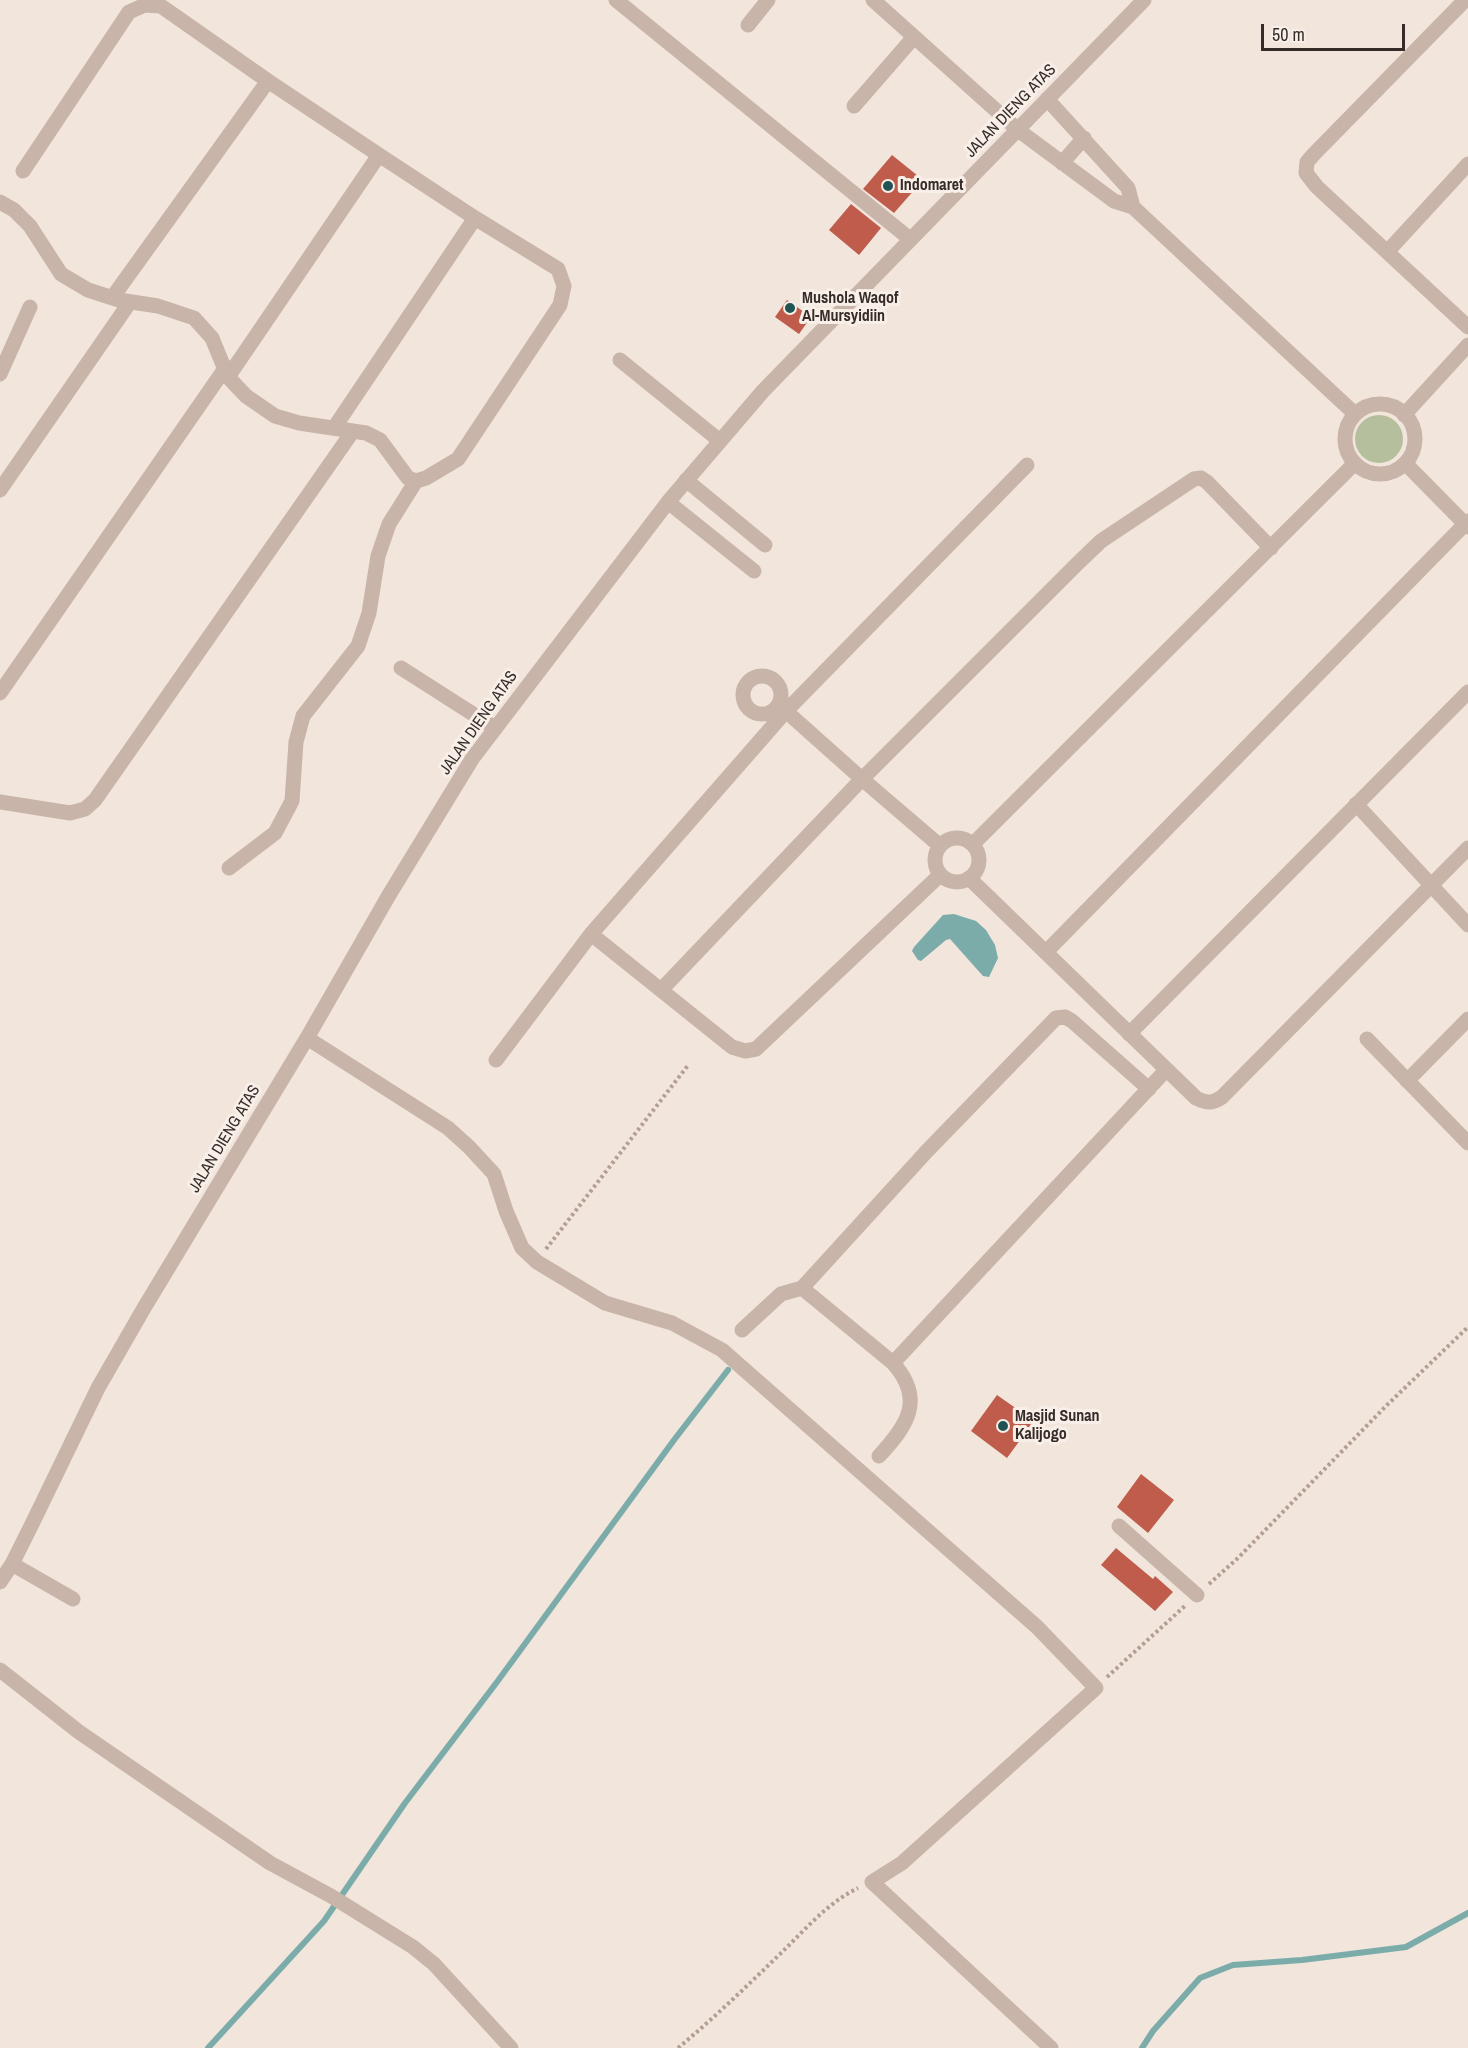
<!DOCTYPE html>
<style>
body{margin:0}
#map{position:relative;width:1468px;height:2048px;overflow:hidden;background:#f1e5dc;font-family:"Archivo Narrow",sans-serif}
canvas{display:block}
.scale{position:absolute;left:1261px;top:24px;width:144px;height:27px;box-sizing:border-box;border:3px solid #352b28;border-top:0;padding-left:8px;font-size:18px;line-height:21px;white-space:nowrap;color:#352b28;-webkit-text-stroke:4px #f8efe8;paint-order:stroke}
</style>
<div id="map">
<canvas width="1468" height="2048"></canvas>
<div class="scale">50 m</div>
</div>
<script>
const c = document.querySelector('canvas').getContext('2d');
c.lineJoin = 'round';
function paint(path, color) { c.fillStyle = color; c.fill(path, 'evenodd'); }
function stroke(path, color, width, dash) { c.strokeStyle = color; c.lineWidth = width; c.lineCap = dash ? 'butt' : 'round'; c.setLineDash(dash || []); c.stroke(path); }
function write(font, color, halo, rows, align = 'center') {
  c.font = font + ' "Archivo Narrow",sans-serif'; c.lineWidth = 6; c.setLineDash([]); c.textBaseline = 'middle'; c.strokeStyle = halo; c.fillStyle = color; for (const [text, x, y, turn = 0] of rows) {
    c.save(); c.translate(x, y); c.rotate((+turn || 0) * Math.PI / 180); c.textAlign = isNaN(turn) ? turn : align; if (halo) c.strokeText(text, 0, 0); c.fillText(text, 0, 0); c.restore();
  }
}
paint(new Path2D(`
 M1355 439a24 24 0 1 1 48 0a24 24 0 1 1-48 0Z`), '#b6bf9d');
paint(new Path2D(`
 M954 914 976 921 986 930 995 945 998 958 989 977 983 976 950 939 946 940 921 961 918 960 912 951 914 947 943 915Z`), '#7cacaa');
stroke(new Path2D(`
 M208 2048 324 1921 405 1803 497 1682 674 1440 728 1370
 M1142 2048 1153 2031 1200 1978 1233 1965 1302 1960 1406 1947 1468 1913`), '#7cacaa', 6);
paint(new Path2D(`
 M892 155 923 180 894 213 863 189Z
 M851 204 881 228 859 255 829 230Z
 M787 300 811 317 799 334 775 317Z
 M997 1395 1034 1421 1007 1458 971 1431Z
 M1141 1474 1174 1500 1148 1533 1117 1507Z
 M1116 1548 1153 1579 1155 1576 1173 1592 1155 1611 1101 1565Z`), '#bf5c4b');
stroke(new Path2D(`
 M546 1249 689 1064
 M1209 1584 1239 1557 1386 1406 1468 1327
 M1107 1677 1186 1605
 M678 2048C714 2018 747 1986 780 1954 804 1931 827 1903 858 1888`), '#b49e93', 4, [3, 3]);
stroke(new Path2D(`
 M616 0 910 239
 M873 0 1018 130 1114 201 1133 207 1355 414
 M1465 0 1314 154 1307 162 1306 173 1317 187 1468 327
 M748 25 768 0
 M1047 99 1128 188 1133 207
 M854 106 914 37
 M1062 163 1084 138
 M23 171 129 12 145 5 161 6 268 81 112 298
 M0 202 14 210 30 226 61 274 88 290 119 300 158 306 194 318 212 338 228 377 246 396 275 416 299 423 366 433 380 440 408 478 416 481 426 478 458 459 560 305 564 286 558 269 475 218
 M1388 251 1468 164
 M620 360 720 441
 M0 374 30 307
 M228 377 379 155 268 81
 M1345 439a35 35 0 1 1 70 0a35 35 0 1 1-70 0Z
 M1404 415 1468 345
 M334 428 475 218 379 155
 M1405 463 1468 527
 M686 480 765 545
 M0 490 130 302
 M668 502 754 571
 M401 668 495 728
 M743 695a19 19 0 1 1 38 0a19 19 0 1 1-38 0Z
 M0 693 226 367
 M779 705 862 779 939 845
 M0 802 70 813 85 809 95 800 353 431
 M1356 804 1468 925
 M935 860a22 22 0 1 1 44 0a22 22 0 1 1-44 0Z
 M973 844 1355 463
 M229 868 275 833 292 801 296 742 303 716 358 646 369 613 378 556 389 524 416 481
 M969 878 1196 1098C1206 1103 1212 1104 1222 1097L1468 848
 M591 934 732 1047 745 1051 756 1049 940 875
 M1046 952 1468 521
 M661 990 862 779 1077 564 1101 541 1194 479 1201 478 1207 482 1271 548
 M1129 1034 1468 692
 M307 1038 448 1128 469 1147 494 1174 506 1211 522 1248 537 1262 605 1303 672 1323 722 1350 1037 1627 1096 1688 902 1863 872 1882 1051 2048
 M1367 1039 1468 1143
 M496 1060 591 934 786 711 1027 465
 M1407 1081 1468 1019
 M802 1288 893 1363C925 1399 908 1425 879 1456
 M742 1330 781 1294 802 1288 927 1151 1056 1018 1065 1017 1072 1021 1149 1089
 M893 1363 1166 1070
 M1119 1526 1197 1595
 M12 1564 73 1599
 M0 1582 12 1564 32 1524 98 1388 144 1308 307 1038 389 895 472 759 668 502 763 391 1144 0
 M0 1670 79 1732 270 1863 331 1896 413 1947 434 1964 511 2048`), '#c8b4a8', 15);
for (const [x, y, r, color] of [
 [888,186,6,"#205453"],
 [790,308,6,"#205453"],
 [1003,1426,6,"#205453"]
]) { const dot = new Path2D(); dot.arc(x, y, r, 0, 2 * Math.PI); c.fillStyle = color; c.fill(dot); stroke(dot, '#f8efe8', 2); }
write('16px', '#352b28', '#f8efe8', [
 ["JALAN DIENG ATAS",1011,111,-46],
 ["JALAN DIENG ATAS",479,723,-55],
 ["JALAN DIENG ATAS",225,1139,-59]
]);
write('bold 16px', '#352b28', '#f8efe8', [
 ["Indomaret",900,186],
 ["Mushola Waqof",802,299],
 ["Al-Mursyidiin",802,317],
 ["Masjid Sunan",1015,1417],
 ["Kalijogo",1015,1435]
], 'left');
</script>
